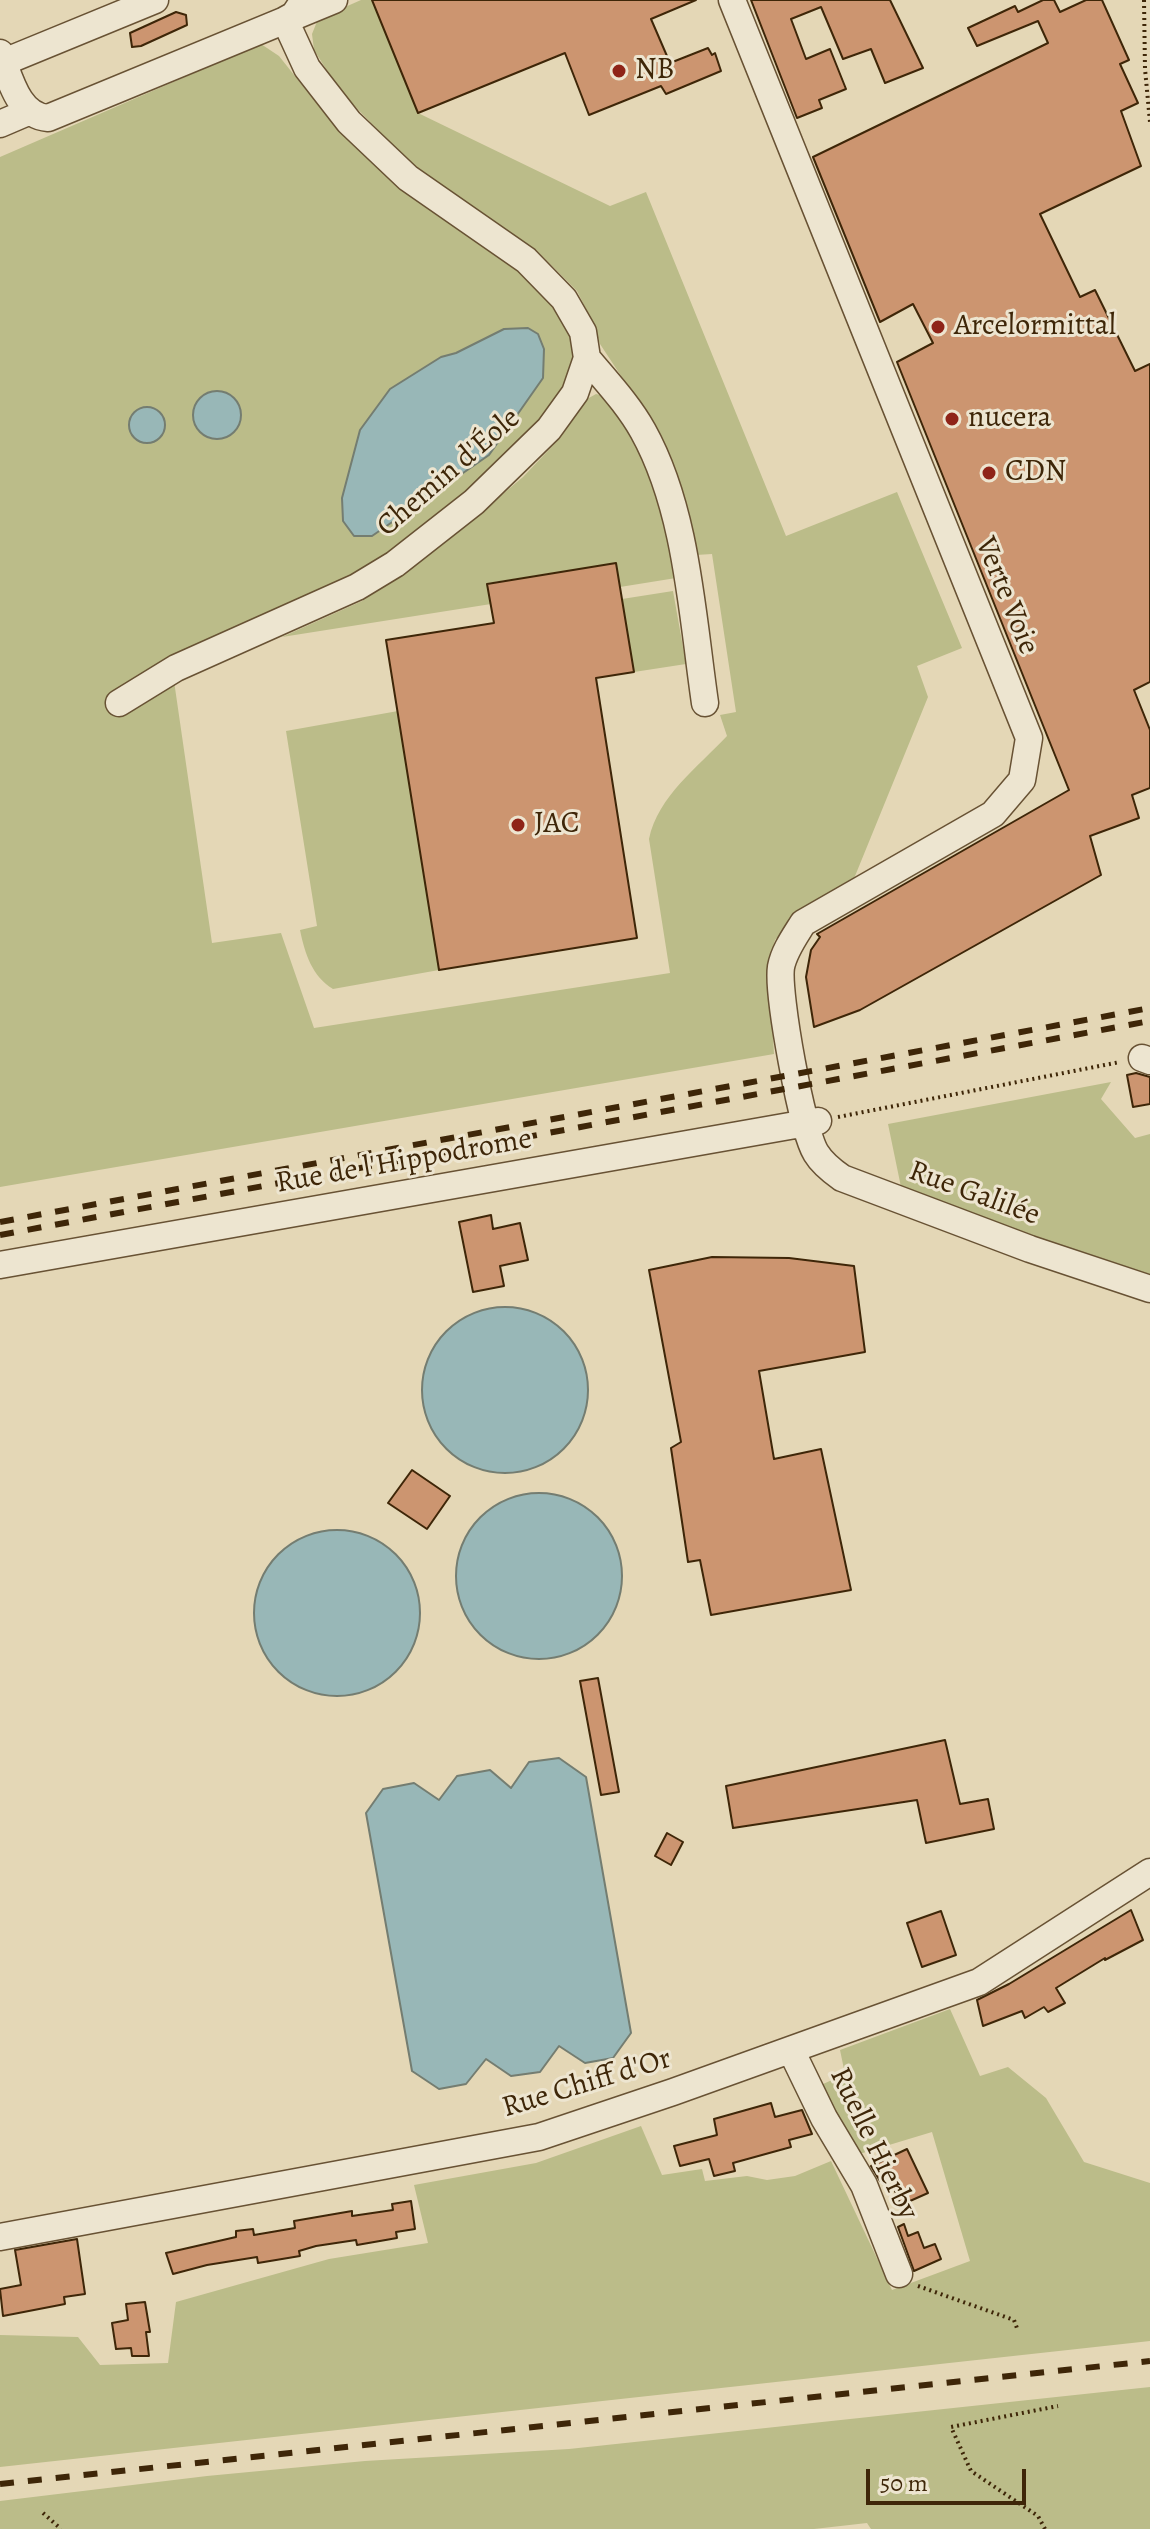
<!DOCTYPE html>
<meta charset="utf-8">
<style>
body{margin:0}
#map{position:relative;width:1150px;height:2529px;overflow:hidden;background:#e4d7b6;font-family:Alegreya,serif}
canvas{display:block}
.scale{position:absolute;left:866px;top:2469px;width:160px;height:36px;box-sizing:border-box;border:4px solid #3e2608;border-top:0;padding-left:10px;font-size:24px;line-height:28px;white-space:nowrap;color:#3e2608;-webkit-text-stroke:6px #ede5d0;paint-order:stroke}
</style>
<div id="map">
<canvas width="1150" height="2529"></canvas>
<div class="scale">50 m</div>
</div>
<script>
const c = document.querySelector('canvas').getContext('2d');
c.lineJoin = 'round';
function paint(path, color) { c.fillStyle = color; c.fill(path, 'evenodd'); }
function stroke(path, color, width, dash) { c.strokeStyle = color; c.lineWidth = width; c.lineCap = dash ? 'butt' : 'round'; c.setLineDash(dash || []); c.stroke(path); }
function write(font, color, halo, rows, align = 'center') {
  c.font = font + ' Alegreya,serif'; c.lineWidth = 6; c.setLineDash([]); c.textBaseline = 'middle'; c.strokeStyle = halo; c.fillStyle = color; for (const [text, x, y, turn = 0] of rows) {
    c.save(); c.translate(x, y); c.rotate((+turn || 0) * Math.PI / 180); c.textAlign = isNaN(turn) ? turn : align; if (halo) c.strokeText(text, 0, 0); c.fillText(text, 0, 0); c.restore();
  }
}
paint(new Path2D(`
 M361 0H372L418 113 610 206 646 192 786 536 897 492 962 648 917 666 928 697 853 881 797 914 775 940 769 966 774 1054 0 1187V157L261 44 279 56 337 129 400 188 518 268 556 309 569 334 574 358 566 386 539 422 469 493 384 557 354 576 177 656 109 693 120 713 174 681 212 943 281 933 314 1028 670 973 649 839C658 796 698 767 727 736L720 715 736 712 712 554 696 555 690 519 673 465 652 423 600 344 594 325 577 291 538 252 415 168 340 91 314 50 312 34 318 19Z
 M596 394C607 396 611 405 618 414 652 465 667 518 676 578L620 587 616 563 488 583 491 604 282 637 362 601 441 546 523 477 561 437 587 399Z
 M673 591 686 664 634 672 622 599Z
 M398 711 439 970 333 989C312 976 305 954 300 930L317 926 286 731Z
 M1111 1082 1101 1099 1135 1138 1150 1134V1278L901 1187 888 1124Z
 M950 2009 980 2076 1008 2067 1046 2098 1084 2162 1150 2183V2341L0 2467V2335L78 2337 100 2365 168 2363 176 2302 329 2259 428 2243 414 2185 536 2163 641 2126 662 2175 702 2169 705 2181 747 2176 767 2180 795 2176 831 2161 892 2290 970 2261 932 2132 856 2155 821 2085 845 2074 840 2050Z
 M1150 2387V2529H871L867 2523 814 2529H0V2501L207 2476 365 2461 569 2449Z`), '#bbbc89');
const water = new Path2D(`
 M528 328 538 334 544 349 543 378 489 455 372 536H354L343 521 342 498 360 430 390 389 441 357 456 353 504 329Z
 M193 415a24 24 0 1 1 48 0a24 24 0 1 1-48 0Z
 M129 425a18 18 0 1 1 36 0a18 18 0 1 1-36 0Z
 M422 1390a83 83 0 1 1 166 0a83 83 0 1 1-166 0Z
 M456 1576a83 83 0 1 1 166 0a83 83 0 1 1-166 0Z
 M254 1613a83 83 0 1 1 166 0a83 83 0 1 1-166 0Z
 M559 1758 586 1777 631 2033 613 2058 585 2063 559 2046 540 2072 511 2076 486 2059 466 2084 439 2089 412 2071 366 1813 383 1789 414 1783 439 1800 457 1776 490 1770 511 1788 529 1762Z`);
paint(water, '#98b7b7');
stroke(water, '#747d71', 2);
const building = new Path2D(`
 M372 0H696L651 19 670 63 708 48 712 55 715 53 721 71 666 94 661 86 589 115 565 53 418 113Z
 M751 0H890L923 68 885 83 871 49 843 59 821 7 791 19 806 59 830 49 846 89 819 100 822 108 797 118Z
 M1043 0H1054L1060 12 1086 0H1102L1129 60 1120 64 1138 103 1121 111 1141 166 1040 214 1080 297 1095 290 1135 371 1150 364V682L1134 690 1150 730V788L1132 795 1139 818 1090 836 1101 875 860 1010 814 1027 806 977 811 950 820 937 817 934 1069 790 897 362 933 343 913 304 880 322 813 157 1048 43 1038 21 977 46 968 28 1015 6 1018 12Z
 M176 12 186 15 187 25 141 46 132 47 130 33Z
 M616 563 634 672 596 678 637 938 439 970 386 640 494 623 487 584Z
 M1136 1073 1150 1077V1104L1133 1107 1127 1075Z
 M491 1215 493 1229 520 1223 528 1260 500 1266 504 1286 473 1292 459 1222Z
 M712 1257 789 1258 854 1266 865 1352 759 1371 774 1459 821 1449 851 1590 711 1615 700 1560 688 1562 671 1448 681 1442 649 1270Z
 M412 1470 450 1496 427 1529 388 1503Z
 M598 1678 619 1792 601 1795 580 1681Z
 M945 1740 960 1804 988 1799 994 1829 926 1843 917 1800 733 1828 726 1786Z
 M667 1833 683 1842 671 1865 655 1856Z
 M1131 1910 1143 1940 1105 1960V1958L1056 1988 1065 2003 1048 2012 1044 2007 1025 2018 1022 2011 983 2026 977 2000 1009 1984Z
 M941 1911 956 1955 922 1967 907 1923Z
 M771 2103 775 2117 802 2110 812 2134 789 2140 791 2147 733 2163 735 2171 714 2176 709 2159 680 2166 674 2146 717 2135 714 2119Z
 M907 2149 928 2193 901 2205 889 2177 880 2181 871 2166Z
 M411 2201 415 2229 396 2232 397 2238 357 2245 356 2240 316 2246 299 2251 300 2256 258 2263 257 2257 207 2265 173 2274 166 2253 236 2237V2231L253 2229 254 2235 295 2228 294 2221 352 2211V2216L393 2210 392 2204Z
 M904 2224 908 2236 918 2232 924 2248 935 2244 941 2259 914 2271 898 2227Z
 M77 2239 85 2294 64 2297 65 2304 3 2316 0 2289 21 2285 15 2250Z
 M145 2302 150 2332H146L149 2356H132L131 2348 116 2349 112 2323 128 2320 126 2304Z`);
paint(building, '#cc9570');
stroke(building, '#3e2608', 2);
const minor = new Path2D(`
 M732 0 1029 738 1022 780 993 814 803 923C795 936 784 951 781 967 777 993 802 1131 816 1153 822 1163 832 1171 842 1178L1030 1249 1150 1289
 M0 53C10 78 18 116 48 118L334 0
 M4 62 155 0
 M0 124 28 112
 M587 358C606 381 628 404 643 431 687 510 692 614 705 703
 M119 703 176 668 357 587 395 564 474 502 549 429 575 393 587 358 583 332 564 299 526 260 408 178 349 122 307 68 285 20 294 15 304 0
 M1142 1058 1150 1061
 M0 1265 818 1121
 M791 2050 824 2118 864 2185 899 2274
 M0 2237 539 2137 673 2092 979 1982 1150 1872`);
stroke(minor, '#685234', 29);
stroke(new Path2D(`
 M1144 0 1145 69 1150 122
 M838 1117 1120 1062
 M918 2286 1014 2320 1018 2331
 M43 2513 61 2529
 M1045 2529 1038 2516 971 2471 951 2427 1058 2406`), '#3e2608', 4, [2, 4]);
stroke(minor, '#ede5d0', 26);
stroke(new Path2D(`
 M0 1222 1150 1008
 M0 1235 1150 1021
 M0 2484 1150 2361`), '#3e2608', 6, [14, 14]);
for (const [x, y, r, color] of [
 [619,71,8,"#8f2418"],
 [938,327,8,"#8f2418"],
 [952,419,8,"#8f2418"],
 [989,473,8,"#8f2418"],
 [518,825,8,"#8f2418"]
]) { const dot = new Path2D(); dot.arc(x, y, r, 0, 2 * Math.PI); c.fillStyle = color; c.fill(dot); stroke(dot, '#ede5d0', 3); }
write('30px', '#3e2608', '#ede5d0', [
 ["NB",635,71],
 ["Arcelormittal",954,327],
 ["nucera",968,419],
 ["CDN",1005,473],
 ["JAC",534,825]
], 'left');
write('30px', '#3e2608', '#ede5d0', [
 ["Chemin d'Éole",449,473,-41],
 ["Verte Voie",1006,596,68],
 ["Rue de l'Hippodrome",404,1162,-10],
 ["Rue Galilée",974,1194,20],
 ["Rue Chiff d'Or",587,2084,-17],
 ["Ruelle Hierby",873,2144,64]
]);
</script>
